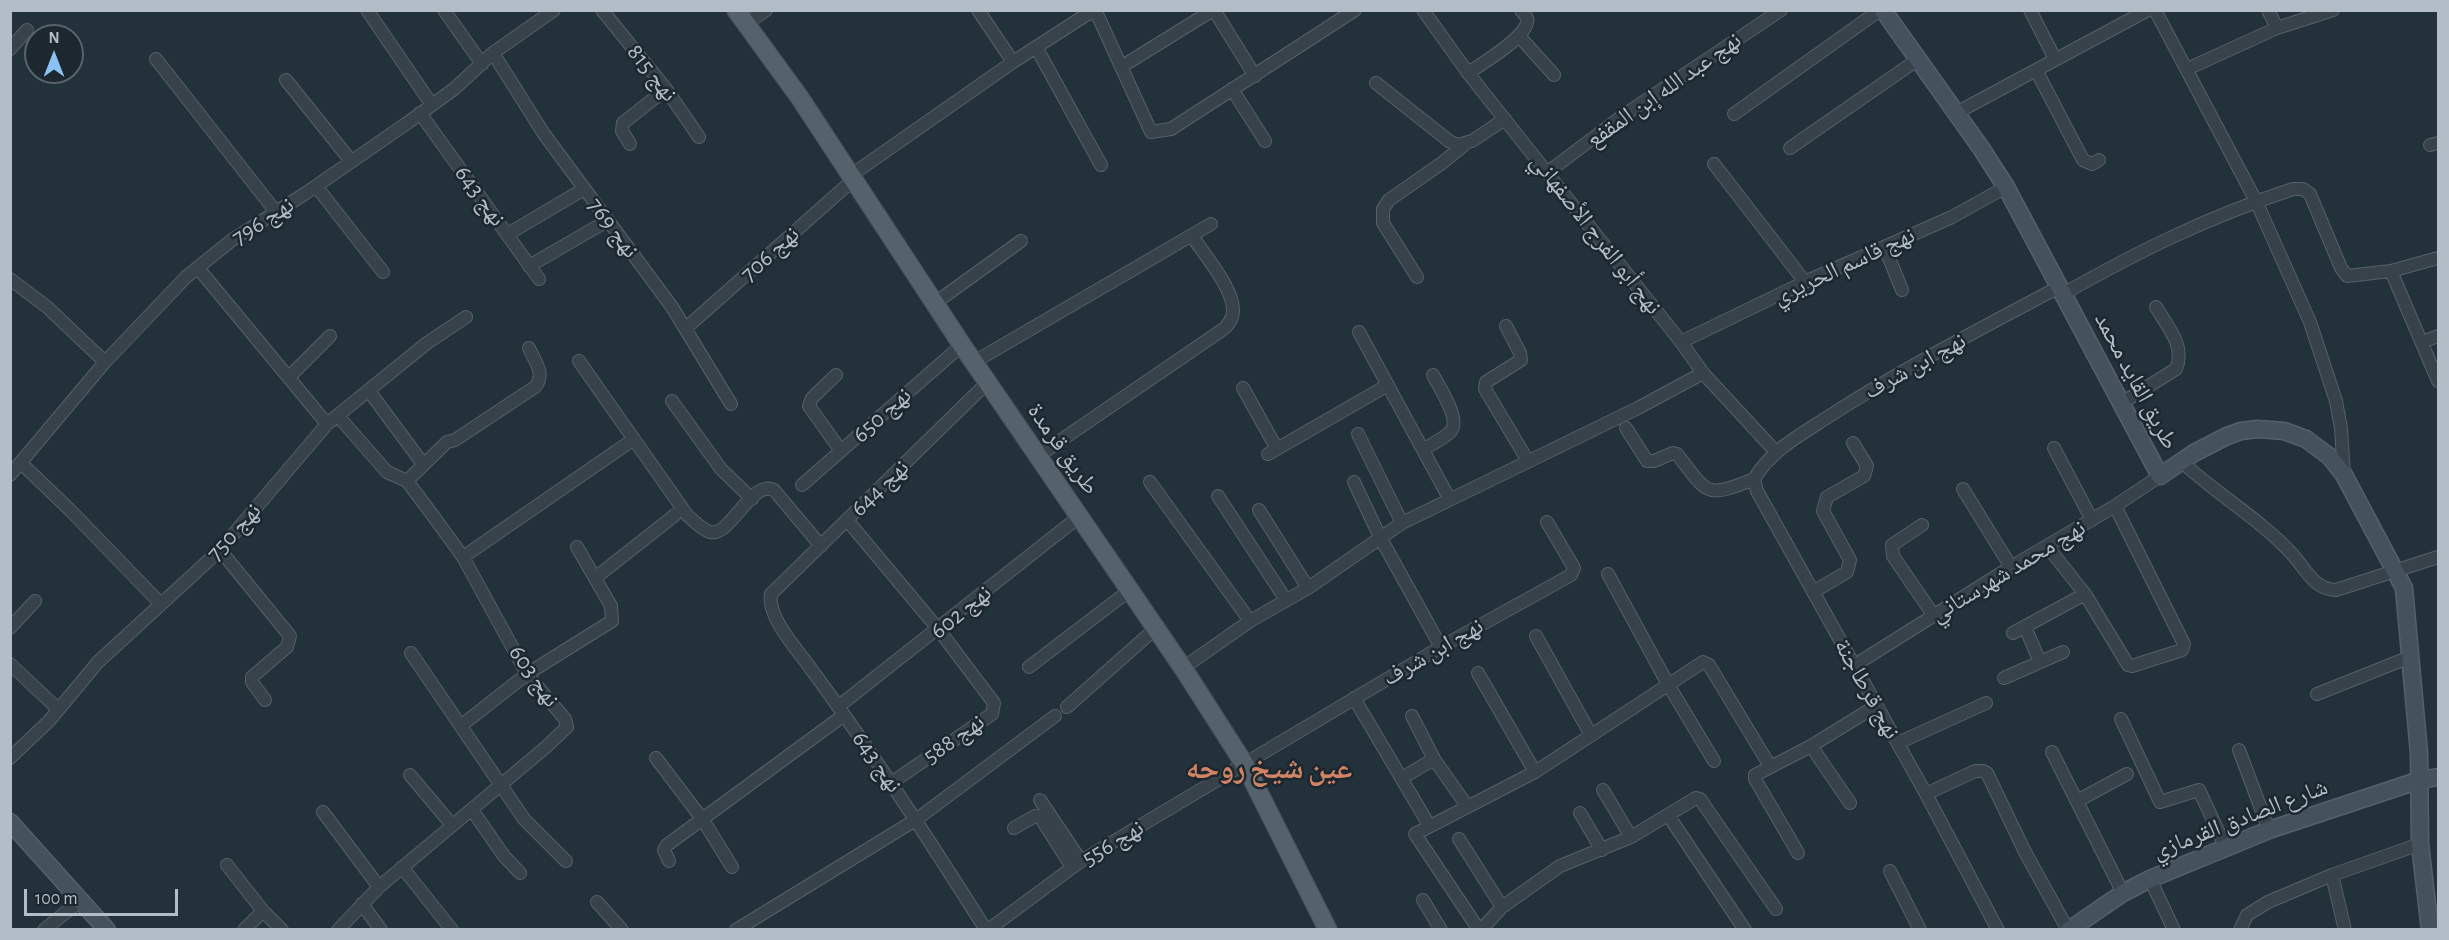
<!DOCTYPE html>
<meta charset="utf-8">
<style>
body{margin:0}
#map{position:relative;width:2449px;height:940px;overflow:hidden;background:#23313b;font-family:"Alegreya Sans",sans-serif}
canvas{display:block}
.frame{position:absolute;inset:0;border:12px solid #b2bdc7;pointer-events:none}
.north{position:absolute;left:24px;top:24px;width:60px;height:60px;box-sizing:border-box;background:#1c2730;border:2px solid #58636c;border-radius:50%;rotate:0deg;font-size:16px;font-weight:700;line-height:24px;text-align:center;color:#b2bdc7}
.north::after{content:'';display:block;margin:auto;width:21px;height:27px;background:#8ac2f5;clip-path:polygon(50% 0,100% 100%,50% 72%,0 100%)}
.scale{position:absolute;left:24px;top:889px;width:154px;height:27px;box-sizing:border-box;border:3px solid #b2bdc7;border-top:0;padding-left:8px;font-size:18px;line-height:21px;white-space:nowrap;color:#b2bdc7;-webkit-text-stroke:4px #1c2730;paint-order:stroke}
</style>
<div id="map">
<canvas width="2449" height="940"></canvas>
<div class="frame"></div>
<div class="north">N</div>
<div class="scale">100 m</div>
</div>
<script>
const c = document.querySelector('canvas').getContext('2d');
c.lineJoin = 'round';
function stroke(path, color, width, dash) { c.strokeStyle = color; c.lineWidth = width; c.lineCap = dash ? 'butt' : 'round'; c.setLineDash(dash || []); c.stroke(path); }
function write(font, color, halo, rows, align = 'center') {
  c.font = font + ' "Alegreya Sans","Noto Naskh Arabic",sans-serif'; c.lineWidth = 5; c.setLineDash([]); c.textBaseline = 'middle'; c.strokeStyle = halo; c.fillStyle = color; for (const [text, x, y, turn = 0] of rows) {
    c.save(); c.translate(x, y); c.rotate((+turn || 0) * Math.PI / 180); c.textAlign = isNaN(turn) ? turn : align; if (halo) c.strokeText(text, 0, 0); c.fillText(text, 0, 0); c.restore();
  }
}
const minor = new Path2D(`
 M367 10 432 105
 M444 10 482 64
 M602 10 666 89 699 137
 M978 10 1013 62
 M1214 10 1255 76
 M1423 10 1468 73 1681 342 1703 373 1775 451
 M2030 10 2055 59
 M2155 10 2256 201 2310 322 2336 401 2341 428 2344 475
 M2268 10 2277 28
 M746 24 766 10
 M1519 36 1554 75
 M1036 47 1101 165
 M10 49 27 30
 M493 53 544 134 672 307 731 404
 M156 59 276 212
 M1121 67 1213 10
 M2187 69 2277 28 2333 10
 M2036 70 2083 160 2092 164 2099 160
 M1468 73C1483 63 1522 40 1527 23 1529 18 1524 14 1521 10
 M286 80 351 161
 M1376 83 1449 141 1457 145 1472 141 1505 119
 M1232 89 1265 141
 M420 113 539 279
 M1956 113 2148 10
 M1734 114 1880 10
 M630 144 622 131 623 123 666 89
 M2430 145 2438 143
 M1790 148 1917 60
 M1714 164 1805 282
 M1548 172 1621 117 1781 10
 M850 176 1013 62 1089 13 1097 14 1151 132 1171 129 1355 10
 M316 186 383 272
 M508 234 584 189
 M1885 248 1902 290
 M529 266 607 221
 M198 268 327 424
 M2391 271 2438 381
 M1417 277 1383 223V209L1389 200 1442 163 1464 145
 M10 279 47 307 105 362
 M2063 294C2141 250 2208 217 2293 189H2303L2310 194 2341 268 2347 276 2391 271 2438 258
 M935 303 1021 241
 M1506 326 1520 353 1521 360 1486 382 1485 389 1528 461
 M686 328 853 180
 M1359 332 1449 498
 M1681 342 1805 282 1952 217 2006 187
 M2422 342 2438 336
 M579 361 687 515C694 521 702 530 710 532 731 537 751 479 774 490L821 546
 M974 362 1211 224
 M836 375 812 398 809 406 841 451
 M289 377 330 336
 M1243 388 1277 449
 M369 391 423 464
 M672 401 721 469 752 499
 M2120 404 2176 369C2186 346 2167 326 2156 307
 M338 416 387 472 407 481 431 513 463 557 527 674 565 719 567 727 546 747 379 887 338 930
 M1626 428 1647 461H1654L1673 453 1677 454C1708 494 1705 499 1754 479
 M1358 434 1402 523
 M2054 448 2092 520
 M1424 449C1432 444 1445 438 1451 431 1461 419 1439 387 1433 375
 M1268 454 1388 385
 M1038 456 1225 328C1229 323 1233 319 1233 311 1234 289 1204 254 1192 236
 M2181 461C2216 494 2259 518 2292 554 2306 569 2313 589 2336 590L2438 557
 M22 464 70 510 161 604
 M10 475 105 362 186 277 232 240 306 193 410 121 454 89 493 53 554 10
 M407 481 447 442 455 440 535 387C546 374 535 362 529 348
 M1150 482 1250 621
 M1354 482 1380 537 1441 647
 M802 485 962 345
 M1963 489 2011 567
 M1218 496 1286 600
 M1259 510 1308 588
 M847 520 939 630 994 703 992 714 891 783
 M1922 525 1892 545 1893 556 1934 616
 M2047 546 2085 594 2128 665 2132 666 2182 650 2184 644 2115 506
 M220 550 290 636 287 647 252 677V682L265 700
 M463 557 634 439
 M1608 574 1669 686 1714 761
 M595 578 675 515
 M1813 592 1847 572 1850 560 1823 511 1827 497 1864 476 1867 466 1853 443
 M2025 627 2040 662
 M10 628 35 601
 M2013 633 2085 594
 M1536 636 1591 735
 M411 653 524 819 566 861
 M10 664 58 709
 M1855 665 2011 567 2115 506 2160 476
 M1029 667 1130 590
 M1183 668 1250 621 1308 588 1402 523 1638 408 1703 373
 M1478 673 1535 772
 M2004 678 2063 652
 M2317 694 2410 657
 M1354 698 1429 825
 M839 706 1080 516
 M1067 707 1156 628
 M1412 716 1434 759 1467 806
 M2121 719 2160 802 2199 790 2226 848
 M462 725 527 674 612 621 611 606 577 547
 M1898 743 1986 703
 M1811 746 1850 803
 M2239 750 2269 830
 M2052 752 2123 893
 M10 758 49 721 98 662 220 550 327 424 427 343 466 317
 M656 758 703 820 732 867
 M410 775 452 825
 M1402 778 1434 759
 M1603 790 1631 837
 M1926 794 1975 771H1983L1987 773 2025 852 2068 930
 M1040 800 1081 861
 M2077 801 2127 774
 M472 810 504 856 520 873
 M323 812 379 887
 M1580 813 1602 850
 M1668 815 1745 930
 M1014 828 1035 816 1040 817 1072 867
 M1459 839 1502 907
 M1798 853 1755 779V775L1811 746 1876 706
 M669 861 664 850 667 845 844 715
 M227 865 263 911 282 930
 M402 867 452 930
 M1890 871 1920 930
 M2332 875 2345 930
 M2150 879 2174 930
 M1423 900 1441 930
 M597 902 622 930
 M362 904 381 930
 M44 930 81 900
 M244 930 263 911
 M736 930 917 819 1055 716
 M986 930C930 841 873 753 811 669 798 650 767 618 771 594L988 382
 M988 930 1081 861 1441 647 1571 575 1574 568 1547 522
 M1479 930 1415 834 1535 772 1703 662 1709 665 1770 766
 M1481 930 1502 907 1560 866 1631 837 1696 798 1700 799 1776 909
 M1998 930 1926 794 1757 491 1754 479C1772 449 1802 434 1831 415 1904 368 1982 328 2059 287
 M2240 930 2247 915 2268 902 2332 875 2420 844`);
const secondary = new Path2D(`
 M1883 10 1981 148 2006 187 2160 476 2194 453 2227 436 2241 431 2258 429 2284 431 2306 439 2330 457 2344 475 2404 588 2419 753 2420 844 2430 930
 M10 822 107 930
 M2069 930 2123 893 2150 879 2269 830 2420 780 2438 777`);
const primary = new Path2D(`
 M736 10 800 98 962 345 1183 668 1245 765 1328 930`);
stroke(minor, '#556069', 14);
stroke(secondary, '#556069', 19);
stroke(primary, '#434e57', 20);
stroke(minor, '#37424b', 12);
stroke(secondary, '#45525e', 16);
stroke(primary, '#55616b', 18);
write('24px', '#b2bdc7', '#1c2730', [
 ["نهج 815",652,73,52],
 ["نهج عبد الله إبن المقفع",1664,90,-35],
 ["نهج 643",480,196,54],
 ["نهج 796",263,221,-33],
 ["نهج 769",613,228,53],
 ["نهج أبو الفرج الأصفهاني",1596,234,52],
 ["نهج 706",770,254,-42],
 ["نهج قاسم الحريري",1844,266,-25],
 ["نهج ابن شرف",1915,366,-29],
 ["طريق القايد محمد",2136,381,62],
 ["نهج 650",882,415,-42],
 ["طريق قرمدة",1063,449,55],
 ["نهج 644",880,488,-44],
 ["نهج 750",234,532,-48],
 ["نهج محمد شهرستاني",2008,571,-31],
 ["نهج 602",961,612,-39],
 ["نهج ابن شرف",1433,652,-30],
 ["نهج 603",534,676,55],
 ["نهج قرطاجنة",1867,689,61],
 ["نهج 588",954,739,-35],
 ["نهج 643",877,762,55],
 ["شارع الصادق القرمازي",2240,819,-21],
 ["نهج 556",1113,843,-31]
]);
write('bold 30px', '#d18463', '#1c2730', [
 ["عين شيخ روحه",1269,769]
]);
</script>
